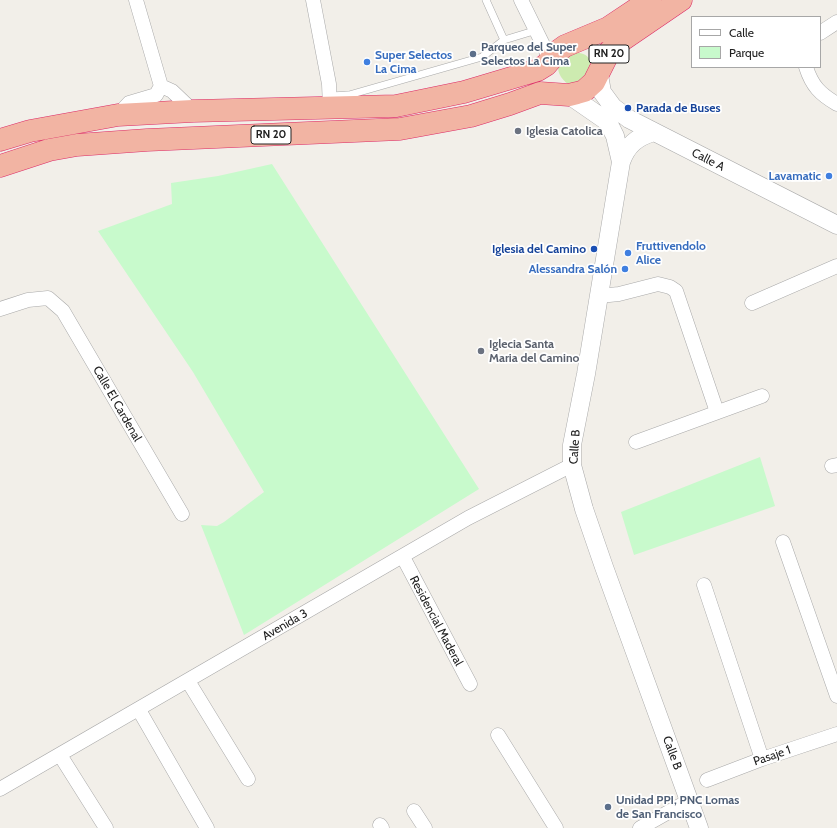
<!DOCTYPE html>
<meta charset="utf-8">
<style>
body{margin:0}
#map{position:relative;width:837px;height:828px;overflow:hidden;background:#f2efe9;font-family:Cabin,sans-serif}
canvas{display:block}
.legend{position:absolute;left:691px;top:16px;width:130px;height:52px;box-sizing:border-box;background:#fff;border:1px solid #a7a7a7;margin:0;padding:5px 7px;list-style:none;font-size:12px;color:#222}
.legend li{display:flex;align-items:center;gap:8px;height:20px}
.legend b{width:20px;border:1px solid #a7a7a7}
</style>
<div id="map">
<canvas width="837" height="828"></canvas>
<ul class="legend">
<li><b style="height:5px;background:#fff"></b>Calle</li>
<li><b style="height:11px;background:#c8facc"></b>Parque</li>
</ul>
</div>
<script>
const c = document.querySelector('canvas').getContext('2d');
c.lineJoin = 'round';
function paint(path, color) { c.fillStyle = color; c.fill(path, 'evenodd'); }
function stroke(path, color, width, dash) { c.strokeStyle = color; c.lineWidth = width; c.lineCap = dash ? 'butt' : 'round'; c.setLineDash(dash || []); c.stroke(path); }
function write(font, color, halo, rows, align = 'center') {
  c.font = font + ' Cabin,sans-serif'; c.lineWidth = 3.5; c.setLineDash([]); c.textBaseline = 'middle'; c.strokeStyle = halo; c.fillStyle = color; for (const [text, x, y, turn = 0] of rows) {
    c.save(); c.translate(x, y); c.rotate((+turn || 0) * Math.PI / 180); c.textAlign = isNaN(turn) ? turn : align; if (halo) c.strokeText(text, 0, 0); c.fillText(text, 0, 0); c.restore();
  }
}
paint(new Path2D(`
 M574 52C595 54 591 65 588 80L568 84C561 79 555 70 560 61 563 58 570 55 574 52Z`), '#cdebb0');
paint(new Path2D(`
 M272 164 479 489 244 635 201 525 217 526 224 522 264 492 193 372 98 231 172 204 171 183 218 176Z
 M760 457 775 506 634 555 621 512Z`), '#c8facc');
const service = new Path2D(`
 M486 0 504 40
 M330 96 349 95 482 57 504 40 537 30`);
const minor = new Path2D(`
 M313 0 329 84 330 108
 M521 0 550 59
 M820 33 837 22
 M806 67C812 86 820 94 837 104
 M161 86 172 91 193 111
 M118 115 129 103 156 95 161 86 136 0
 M599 296 619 294 658 284 670 287 676 291 717 412
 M752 303 837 266
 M0 309 28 300 48 298 63 311 182 514
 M636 442 762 396
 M832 466 837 465
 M783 542 837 696
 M403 557 470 684
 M704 585 762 759
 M188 681 248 779
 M139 710 207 828
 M498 735 556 828
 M60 755 106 828
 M707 780 762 759 837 734
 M0 789 468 518 572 465
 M414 811 425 828
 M380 825 382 828
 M640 828 690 800`);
const tertiary = new Path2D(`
 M599 75 602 92 613 107 629 119 837 225
 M569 95 608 122 615 136 621 162 586 374 572 445V465L584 509 604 567 699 828
 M621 162C627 145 637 137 654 132`);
const trunk = new Path2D(`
 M0 140 30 131 118 115 193 111 396 106 464 92 538 70 546 65 558 51 565 46 608 28 650 0
 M0 166 49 150 77 145 147 140 400 129 471 116 510 104 540 93 569 95 577 93 584 91 594 82 609 52 618 43 681 0`);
stroke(service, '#a9a9a9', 8);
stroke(minor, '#a9a9a9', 15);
stroke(tertiary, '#a9a9a9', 19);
stroke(trunk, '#dc2a67', 23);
stroke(service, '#fff', 7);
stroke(minor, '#fff', 14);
stroke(tertiary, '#fff', 18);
stroke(trunk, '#f2b4a3', 22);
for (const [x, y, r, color] of [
 [473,54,4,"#5c6f8a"],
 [367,62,4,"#3f7fe0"],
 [628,108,4,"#1a4fb4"],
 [518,131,4,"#6b7280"],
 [829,176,4,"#3f7fe0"],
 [594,249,4,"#1a4fb4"],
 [628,253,4,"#3f7fe0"],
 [625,269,4,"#3f7fe0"],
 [481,351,4,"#6b7280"],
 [608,807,4,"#5c6f8a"]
]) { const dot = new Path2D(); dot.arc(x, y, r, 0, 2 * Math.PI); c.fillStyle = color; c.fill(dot); stroke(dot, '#fff', 1.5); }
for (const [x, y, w] of [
 [609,54,40],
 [271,135,40]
]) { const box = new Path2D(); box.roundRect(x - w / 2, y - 9, w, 18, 3); c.fillStyle = '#fff'; c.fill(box); stroke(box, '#222', 1); }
write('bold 11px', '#222', null, [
 ["RN 20",609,54],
 ["RN 20",271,135]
]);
write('bold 12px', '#4e5e75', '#fff', [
 ["Parqueo del Super",481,47],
 ["Selectos La Cima",481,61],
 ["Unidad PPI, PNC Lomas",616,800],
 ["de San Francisco",616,814]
], 'left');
write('bold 12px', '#366cbe', '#fff', [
 ["Super Selectos",375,55],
 ["La Cima",375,69],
 ["Lavamatic",821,176,"right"],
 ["Fruttivendolo",636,246],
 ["Alice",636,260],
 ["Alessandra Salón",617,269,"right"]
], 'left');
write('bold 12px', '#164399', '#fff', [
 ["Parada de Buses",636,108],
 ["Iglesia del Camino",586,249,"right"]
], 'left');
write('bold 12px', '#5b616d', '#fff', [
 ["Iglesia Catolica",526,131],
 ["Iglecia Santa",489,344],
 ["Maria del Camino",489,358]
], 'left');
write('12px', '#222', '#fff', [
 ["Calle A",708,160,27],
 ["Calle El Cardenal",117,404,60],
 ["Calle B",575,447,-86],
 ["Residencial Maderal",436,621,62],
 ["Avenida 3",285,625,-30],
 ["Calle B",672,753,70],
 ["Pasaje 1",772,756,-19]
]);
</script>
